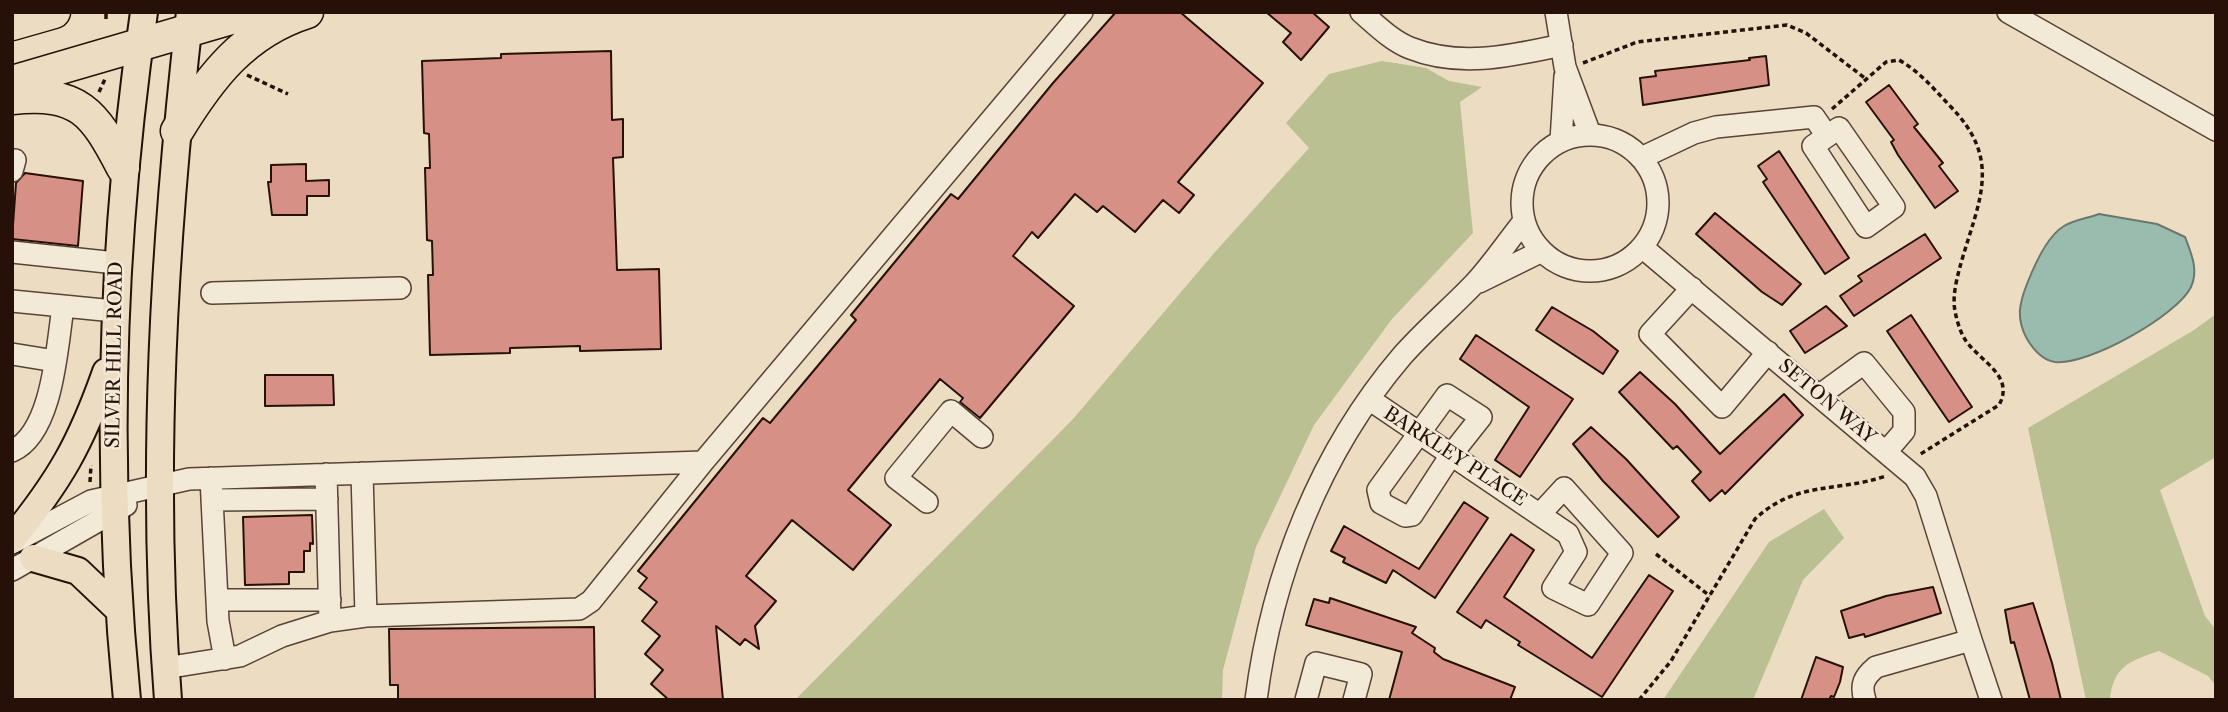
<!DOCTYPE html>
<style>
body{margin:0}
#map{position:relative;width:2228px;height:712px;overflow:hidden;background:#ecddc2;font-family:"Libre Caslon Text",serif}
canvas{display:block}
.frame{position:absolute;inset:0;border:14px solid #271007;pointer-events:none}
</style>
<div id="map">
<canvas width="2228" height="712"></canvas>
<div class="frame"></div>
</div>
<script>
const c = document.querySelector('canvas').getContext('2d');
c.lineJoin = 'round';
function paint(path, color) { c.fillStyle = color; c.fill(path, 'evenodd'); }
function stroke(path, color, width, dash) { c.strokeStyle = color; c.lineWidth = width; c.lineCap = dash ? 'butt' : 'round'; c.setLineDash(dash || []); c.stroke(path); }
function write(font, color, halo, rows, align = 'center') {
  c.font = font + ' "Libre Caslon Text",serif'; c.lineWidth = 5; c.setLineDash([]); c.textBaseline = 'middle'; c.strokeStyle = halo; c.fillStyle = color; for (const [text, x, y, turn = 0] of rows) {
    c.save(); c.translate(x, y); c.rotate((+turn || 0) * Math.PI / 180); c.textAlign = isNaN(turn) ? turn : align; if (halo) c.strokeText(text, 0, 0); c.fillText(text, 0, 0); c.restore();
  }
}
paint(new Path2D(`
 M1382 61 1426 68 1449 81 1482 87 1460 102 1473 233 1392 319 1314 425 1256 547 1223 670 1222 700H795L1073 419 1215 252 1309 148 1286 123 1329 74Z
 M2216 314V457L2160 490 2205 616 2216 630V686L2208 676 2159 651C2130 661 2113 666 2110 700H2086L2028 428 2194 330Z
 M1824 509 1844 538 1803 580 1753 700H1663L1769 542Z`), '#bac092');
const water = new Path2D(`
 M2099 214 2157 224 2185 237C2191 253 2199 270 2191 287 2177 316 2087 366 2055 362 2042 360 2033 349 2027 339 2016 319 2019 304 2027 284 2034 266 2047 236 2064 226 2074 220 2088 218 2099 214Z`);
paint(water, '#99bcaf');
stroke(water, '#6b776c', 2);
const building = new Path2D(`
 M1116 12H1180L1263 83 1178 182 1194 195 1179 213 1163 200 1135 232 1103 206 1097 212 1075 194 1038 238 1032 232 1013 256 1074 306 980 418 960 402 963 398 940 379 848 490 891 525 853 570 792 520 746 576 776 601 755 626 759 649 745 639 740 645 716 626 723 700H669L651 684 663 670 645 654 660 636 642 621 657 602 639 588 647 578 638 571 763 418 770 423 856 320 851 315 951 194 958 199 1053 83Z
 M1266 12H1312L1329 27 1301 60 1283 42 1291 33Z
 M611 51 612 120 623 119V157L613 158 617 270 659 269 661 349 580 351V346L510 348V353L430 355 428 275H433L432 241 427 240 425 168H430L429 134 424 133 422 61 501 58V54Z
 M1766 56 1769 85 1643 105 1640 78 1656 76 1655 71 1750 60 1749 58Z
 M1889 85 1918 124 1914 127 1943 163 1939 166 1958 191 1935 208 1898 155 1891 142 1894 140 1866 102Z
 M1779 151 1849 258 1825 274 1763 182 1767 179 1758 166Z
 M306 164V181L329 180V196H307V215H272L268 182H271V165Z
 M25 173 83 181 78 246 12 239 16 183Z
 M1715 213 1801 284 1782 305 1762 292 1696 234Z
 M1925 234 1941 258 1854 316 1840 296 1862 281 1858 276Z
 M1826 306 1847 326 1805 353 1790 331Z
 M1552 307 1593 331 1618 351 1603 374 1536 330Z
 M1911 315 1972 407 1949 422 1887 331Z
 M1476 335 1573 399 1520 477 1495 460 1529 407 1460 359Z
 M1640 372 1675 404 1720 454 1784 394 1803 415 1725 494 1722 490 1710 501 1692 481 1701 472 1677 446 1673 449 1619 392Z
 M265 375H333L334 405 265 406Z
 M1591 427 1626 459 1679 517 1658 537 1603 481 1573 444Z
 M1464 502 1488 518 1435 598 1393 570 1386 583 1343 562 1345 558 1331 551 1344 526 1419 569Z
 M312 515 313 544 310 543V551H304V572H289V584L245 585 243 517Z
 M1511 534 1534 550 1504 597 1592 658 1649 575 1673 591 1602 697 1518 645 1520 642 1486 620 1481 628 1457 612Z
 M1933 587 1941 613 1865 637 1864 634 1849 638 1841 611 1886 596Z
 M1330 598 1416 627 1412 633 1435 648 1434 652 1443 659 1515 687 1510 700H1389L1402 652 1306 625 1314 599 1329 603Z
 M2033 603 2052 663 2061 700H2030L2014 642 2011 643 2005 610Z
 M594 627 595 700H398V685H390L389 629Z
 M1816 657 1843 667 1840 682 1834 697 1831 696 1829 700H1801Z`);
paint(building, '#d79085');
stroke(building, '#271007', 2);
const minor = new Path2D(`
 M1361 12C1376 25 1392 41 1410 48 1460 68 1511 56 1562 45
 M1556 12 1565 67 1590 134
 M2008 12 2216 130
 M1839 128 1894 207 1866 227 1813 146Z
 M1522 203a68 68 0 1 1 136 0a68 68 0 1 1-136 0Z
 M1561 141 1565 76
 M1641 158 1694 133 1716 127 1814 117 1827 136
 M12 171 15 160
 M1642 247 1915 477 1926 496 1971 640
 M12 252 116 263
 M1479 282 1540 252
 M1692 288 1650 334 1722 407 1768 352
 M212 293 400 288
 M12 301 114 311
 M12 354 55 361
 M1447 395 1481 417 1451 455 1412 515 1405 516 1381 503 1378 490Z
 M1820 395 1864 363 1904 412V431L1886 452
 M1369 399 1568 534 1576 552 1553 588 1588 605 1622 553 1564 488 1541 513
 M12 451C53 433 57 346 63 307
 M362 473 366 616
 M326 474 330 621
 M211 478 218 621 225 659
 M212 500 327 499
 M927 502 896 478 951 411 982 437
 M12 543 91 501 189 479 703 462
 M12 570 126 505
 M217 600H330
 M165 668 240 656 282 636 330 621 366 616 579 609 591 601 703 462 1082 12
 M1256 700C1272 575 1320 452 1402 356 1425 330 1451 308 1474 284 1492 265 1507 242 1524 221
 M1306 700 1316 663 1361 674 1354 700
 M1865 700C1860 685 1864 677 1876 667L1971 640 1991 700`);
const major = new Path2D(`
 M12 539C60 480 81 443 106 372
 M33 558 78 571 119 610
 M127 700C104 469 111 241 144 12
 M168 700C150 471 164 240 190 12`);
const highway = new Path2D(`
 M12 24 54 12
 M12 82 252 12
 M12 98C79 91 94 112 123 168
 M177 131C210 77 244 32 307 12`);
stroke(minor, '#584336', 24);
stroke(major, '#271007', 30);
stroke(highway, '#271007', 35);
stroke(new Path2D(`
 M106 19V12
 M1583 63 1637 42 1787 25 1806 33 1866 79
 M247 75 288 94
 M99 92 106 77
 M1832 109 1886 62 1899 60C1919 71 1934 89 1950 106 2003 160 1979 200 1961 263 1957 278 1952 296 1955 311 1957 321 1960 332 1966 341 1981 362 2015 376 1999 405L1919 455
 M90 482 91 465
 M1656 554 1710 596
 M1639 700 1671 661 1755 519C1797 480 1836 493 1886 476`), '#271007', 3.5, [5, 3.5]);
stroke(minor, '#f3e9d7', 21);
stroke(major, '#ecddc2', 26);
stroke(highway, '#ecddc2', 32);
write('19px', '#271007', '#f3e9d7', [
 ["SILVER HILL ROAD",115,355,-89],
 ["SETON WAY",1827,402,40],
 ["BARKLEY PLACE",1455,457,33]
]);
</script>
